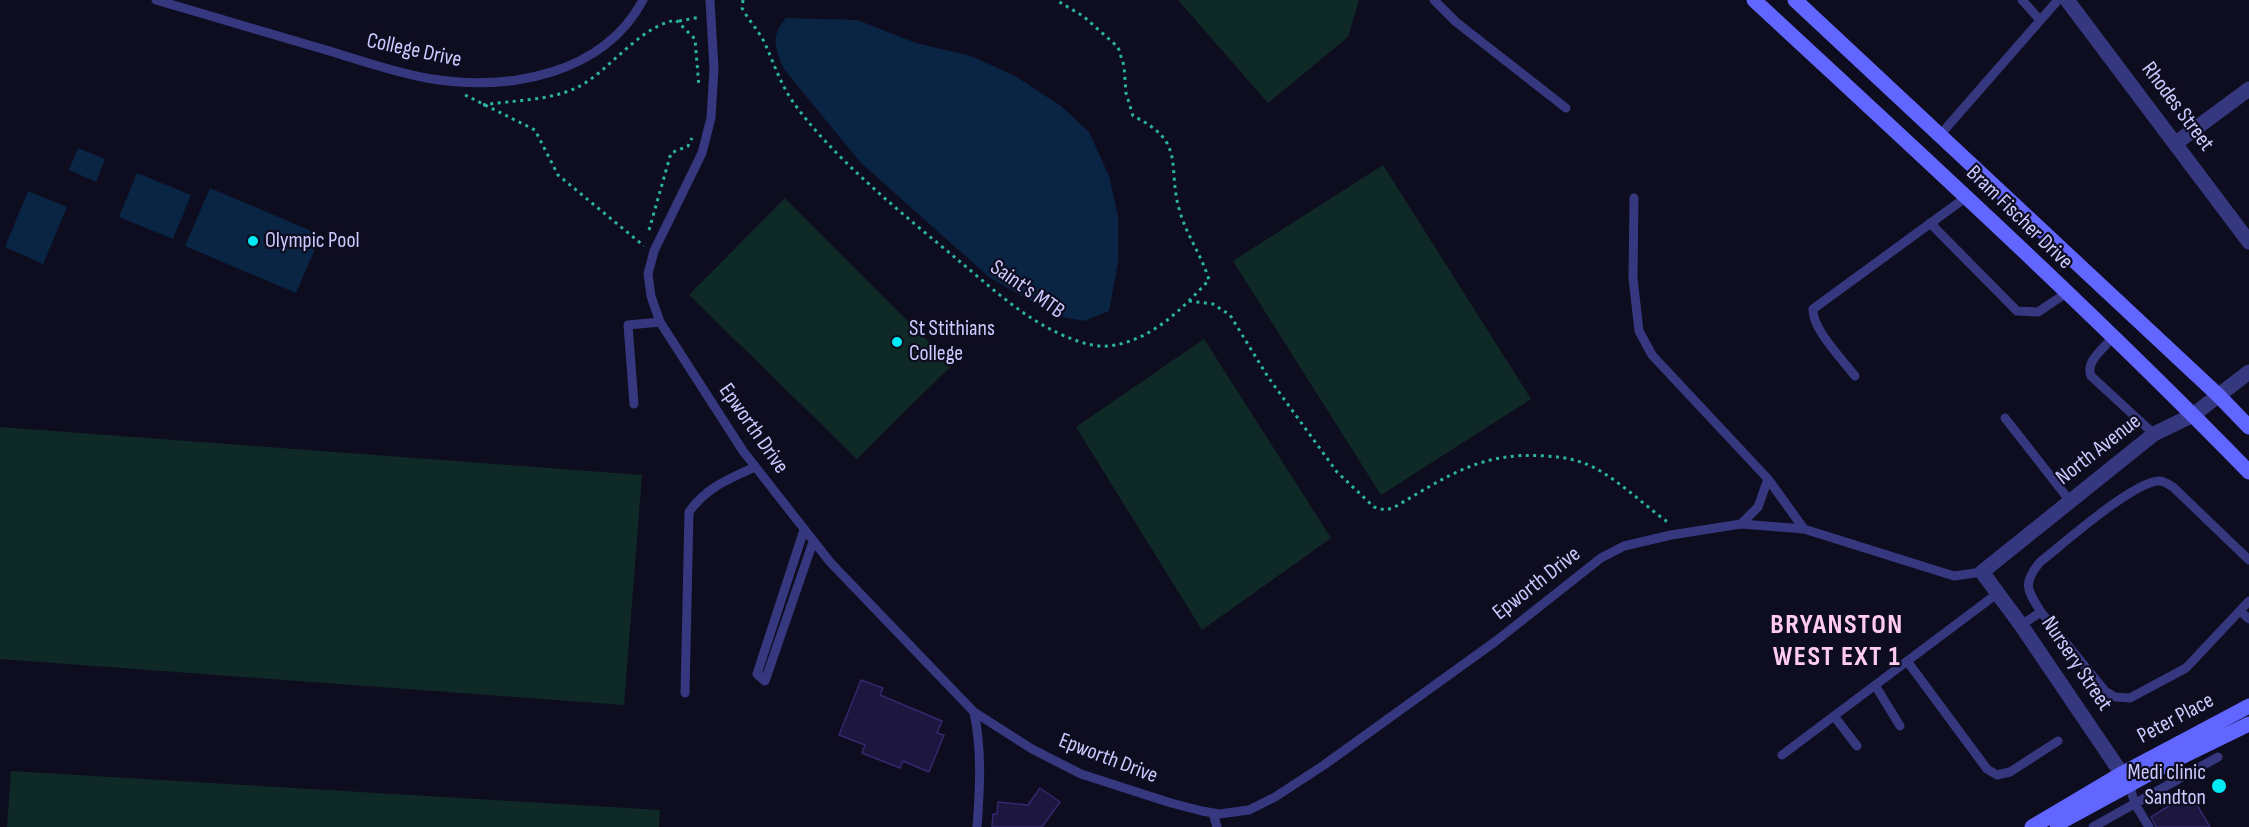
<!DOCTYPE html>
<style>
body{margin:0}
canvas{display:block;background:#0e0c1f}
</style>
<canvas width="2249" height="827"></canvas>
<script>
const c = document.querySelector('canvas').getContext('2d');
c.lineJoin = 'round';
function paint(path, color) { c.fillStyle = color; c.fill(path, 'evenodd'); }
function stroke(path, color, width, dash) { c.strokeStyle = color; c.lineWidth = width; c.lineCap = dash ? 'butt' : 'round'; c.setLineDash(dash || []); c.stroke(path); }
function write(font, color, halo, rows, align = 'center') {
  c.font = font + ' "Sofia Sans Condensed",sans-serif'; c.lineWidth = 4.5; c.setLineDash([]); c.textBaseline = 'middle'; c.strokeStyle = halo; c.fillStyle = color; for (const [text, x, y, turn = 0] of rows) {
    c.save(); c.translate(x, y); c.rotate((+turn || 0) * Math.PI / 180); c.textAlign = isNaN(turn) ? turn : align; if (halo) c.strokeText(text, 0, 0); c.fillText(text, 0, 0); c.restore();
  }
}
paint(new Path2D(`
 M1178 0H1359L1348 37 1268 103Z
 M1383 165 1531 399 1381 495 1233 261Z
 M785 198 952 365 857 459 689 295Z
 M1204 339 1331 538 1202 630 1076 427Z
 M0 427 642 475 624 705 0 659Z
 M11 771 660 810 659 827H7Z`), '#0f2926');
paint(new Path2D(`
 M786 18 857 20 916 43 971 56 1015 76 1061 106 1089 132 1109 176 1118 216V263L1109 311 1084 321 1057 316 989 277 860 162 784 69C775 48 770 36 786 18Z
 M78 148 105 159 96 182 69 170Z
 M137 173 191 195 173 239 119 217Z
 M210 188 321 235 296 293 185 246Z
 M28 191 67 207 43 264 5 247Z`), '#0a2444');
const building = new Path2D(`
 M861 680 883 688 880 695 942 721 937 733 944 735 929 772 903 761 900 768 862 753 865 745 839 735Z
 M1040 788 1060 802 1042 827H992L993 814H997L998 802 1028 805Z
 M2190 793 2210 827H2156L2151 817Z`);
paint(building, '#1d1740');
stroke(building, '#32286d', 1.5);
stroke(new Path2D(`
 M743 0 742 8C749 21 760 32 766 46 774 64 780 82 791 99 830 156 904 215 958 260 987 284 1018 313 1052 330 1068 338 1091 348 1109 346 1151 341 1182 309 1209 280 1202 256 1187 236 1180 212 1166 167 1188 142 1133 116L1126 93 1124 66 1118 47 1083 16 1056 0
 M679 21 701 17
 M465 95 535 130 558 175 644 246
 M483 105C513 100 550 101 578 87 611 70 638 27 676 20L695 39 699 87
 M649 230 671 153 688 146 692 138
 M1189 301 1213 304 1230 315 1268 377 1337 472 1374 507 1385 510 1393 508C1446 477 1481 451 1546 456 1564 457 1579 460 1595 468 1621 482 1645 506 1669 523`), '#2ab3a2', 3, [3, 4.5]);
stroke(new Path2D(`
 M156 0C207 15 258 30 309 45 349 56 390 72 432 79 509 91 603 75 643 0
 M710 0 714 69 711 118 702 153 654 251 648 274 651 296 660 322 743 451 830 562 974 712 1032 749 1081 774 1171 803 1202 811 1219 814 1249 810 1275 797 1324 765 1496 641 1601 558 1624 546 1671 535 1741 524 1804 529 1954 576 1982 572
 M1434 0 1456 22 1566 108
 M2022 0 2040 20
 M1940 135 2058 0
 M1634 198 1633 278 1639 331 1652 355 1768 479 1804 529
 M1930 223 2017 311 2038 312 2065 294
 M2112 338C2103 349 2085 362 2091 376L2154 434
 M1855 376C1843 360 1812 329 1813 309L1965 198
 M634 404 628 325 660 322
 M2005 418 2070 501
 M1741 524 1758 507 1768 479
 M804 530 757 674 765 681 813 542
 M2240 611 2249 619
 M2041 612C2027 590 2022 584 2040 562 2062 545 2136 479 2160 481 2164 481 2169 485 2173 487L2249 560
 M2021 625 2041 612 2105 691 2115 697 2130 698 2186 668 2249 601
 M1907 661 1987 769 1997 775 2010 772 2058 741
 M1875 685 1900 726
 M685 693 689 512C706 488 728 479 755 467
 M974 712C982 751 980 787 977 827
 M1834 716 1857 746
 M1782 755 1998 593
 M2129 784 2135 804 2149 827
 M1213 813 1217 827
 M2093 827 2218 757`), '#35377f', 9);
stroke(new Path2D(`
 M2067 0 2249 242
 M2176 143 2249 89
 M2128 783 2021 625 1982 572 2154 434 2193 415 2249 372`), '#35377f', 15);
stroke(new Path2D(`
 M1754 0C1921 155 2090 309 2249 472
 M1795 0 2218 395 2249 427
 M2057 824 2171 762 2249 724
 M2032 827 2123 773 2249 706`), '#6066ff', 15);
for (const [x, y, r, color] of [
 [253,241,6,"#00ebf4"],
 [897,342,6,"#00ebf4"],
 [2219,786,8,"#00ebf4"]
]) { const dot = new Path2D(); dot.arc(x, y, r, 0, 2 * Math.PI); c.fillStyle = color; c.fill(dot); stroke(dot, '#0e0c1f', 2); }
write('22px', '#ccc9ff', '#0e0c1f', [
 ["College Drive",414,51,12],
 ["Rhodes Street",2177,107,53],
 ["Bram Fischer Drive",2019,218,44],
 ["Saint's MTB",1027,290,35],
 ["Epworth Drive",753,429,55],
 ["North Avenue",2099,450,-38],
 ["Epworth Drive",1537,584,-38],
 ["Nursery Street",2076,664,56],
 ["Peter Place",2176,719,-28],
 ["Epworth Drive",1108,759,21]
]);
write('22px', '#ccc9ff', '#0e0c1f', [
 ["Olympic Pool",265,241],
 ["St Stithians",909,329],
 ["College",909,354],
 ["Medi clinic",2206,773,"right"],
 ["Sandton",2206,798,"right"]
], 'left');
c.letterSpacing = '1.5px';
write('bold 28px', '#ffcbef', '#0e0c1f', [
 ["BRYANSTON",1837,626],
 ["WEST EXT 1",1837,658]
]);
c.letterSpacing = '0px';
</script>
